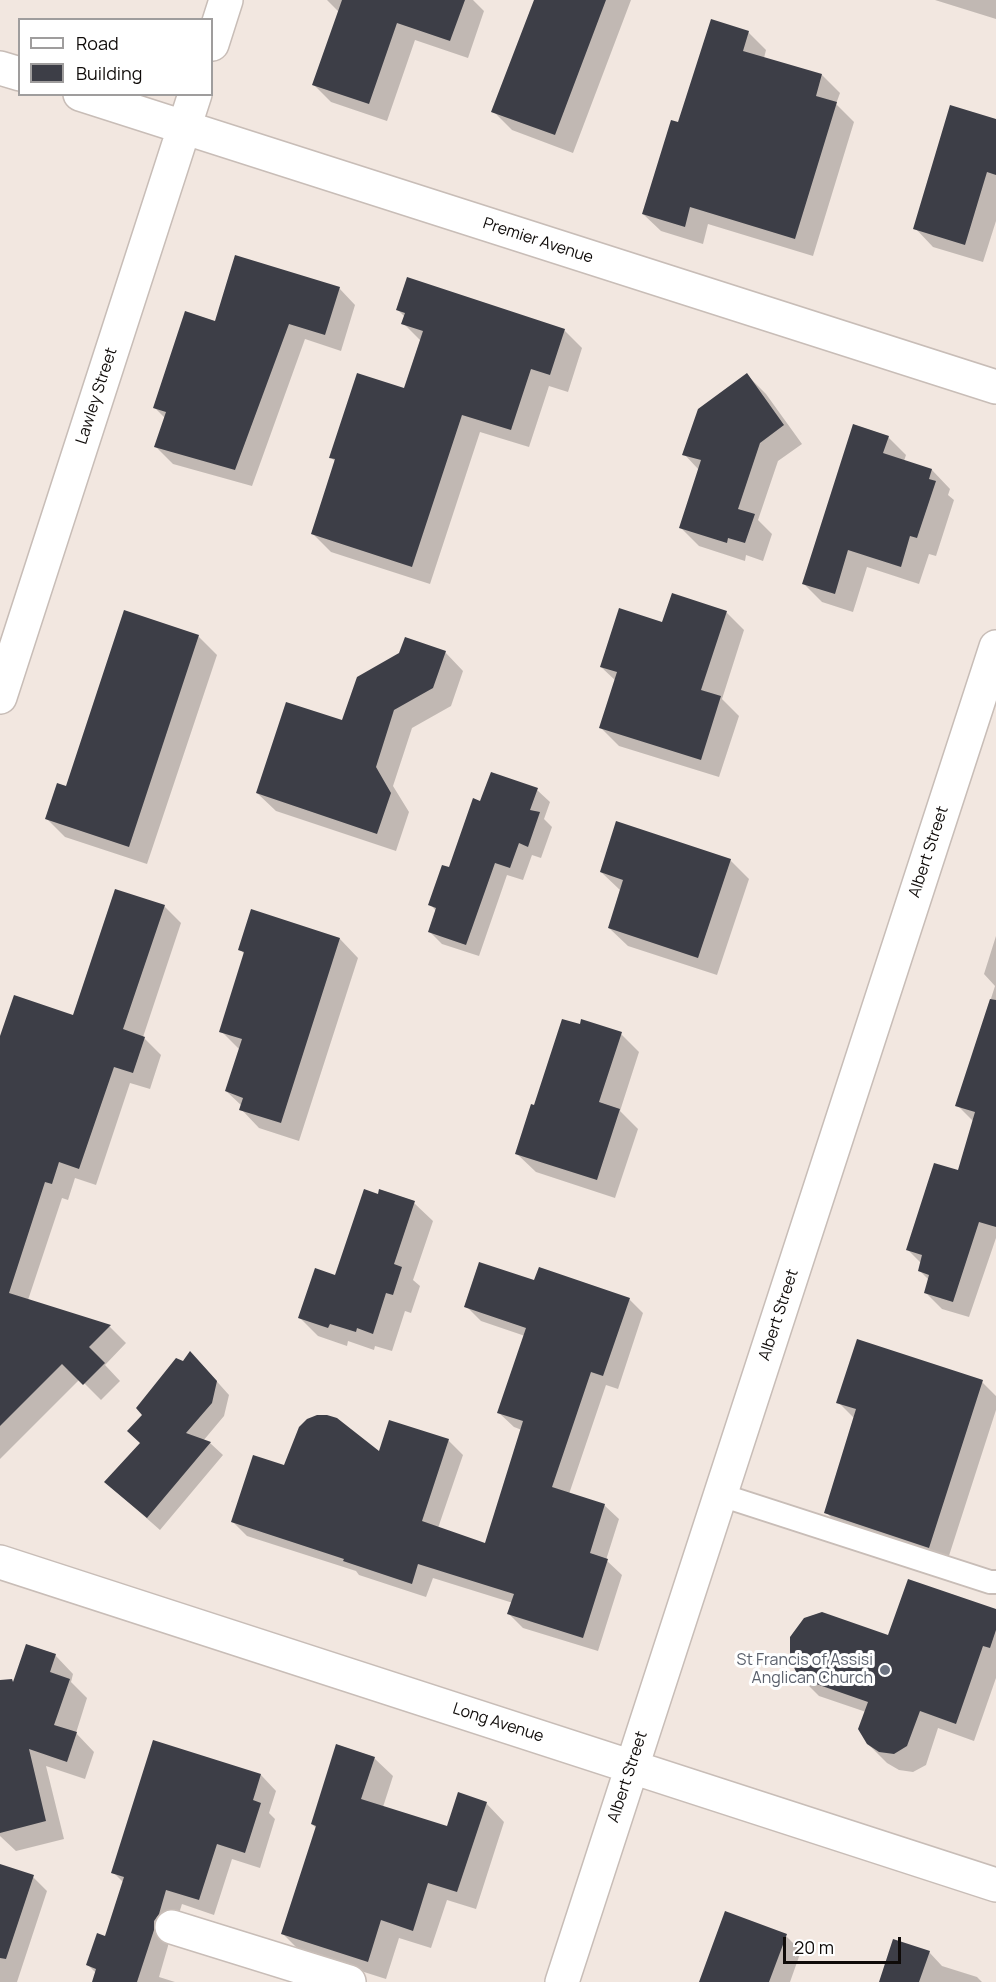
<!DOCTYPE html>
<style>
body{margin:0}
#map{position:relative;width:996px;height:1982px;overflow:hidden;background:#f2e7e0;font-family:Manrope,sans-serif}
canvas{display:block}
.legend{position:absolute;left:18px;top:18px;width:195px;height:78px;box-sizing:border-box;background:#fff;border:2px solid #9f9d9d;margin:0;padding:8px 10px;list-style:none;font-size:18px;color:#0f0b09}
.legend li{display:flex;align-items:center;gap:12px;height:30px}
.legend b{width:30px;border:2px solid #9f9d9d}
.scale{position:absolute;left:783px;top:1937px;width:118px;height:27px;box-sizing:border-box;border:3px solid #0f0b09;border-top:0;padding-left:8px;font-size:18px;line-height:21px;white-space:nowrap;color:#0f0b09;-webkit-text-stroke:4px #fff;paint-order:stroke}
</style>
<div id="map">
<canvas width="996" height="1982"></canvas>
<ul class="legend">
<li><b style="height:8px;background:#fff"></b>Road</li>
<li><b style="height:16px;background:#3d3e47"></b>Building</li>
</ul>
<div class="scale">20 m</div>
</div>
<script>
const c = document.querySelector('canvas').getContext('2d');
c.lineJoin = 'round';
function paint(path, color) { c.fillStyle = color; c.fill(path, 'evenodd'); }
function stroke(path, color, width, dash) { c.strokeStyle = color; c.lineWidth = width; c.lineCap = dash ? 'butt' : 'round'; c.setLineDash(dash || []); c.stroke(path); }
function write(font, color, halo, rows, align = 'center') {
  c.font = font + ' Manrope,sans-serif'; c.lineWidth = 6; c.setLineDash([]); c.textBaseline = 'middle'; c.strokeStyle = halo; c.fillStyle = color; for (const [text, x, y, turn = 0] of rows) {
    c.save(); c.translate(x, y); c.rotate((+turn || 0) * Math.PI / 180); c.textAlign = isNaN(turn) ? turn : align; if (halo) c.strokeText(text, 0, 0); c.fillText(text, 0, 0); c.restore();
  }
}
paint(new Path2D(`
 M327 0H473L484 11 468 58 415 40 387 121 331 102 313 84 339 12Z
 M535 0H631L573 153 512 130 493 111Z
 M935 0H996V19Z
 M748 32 766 50 764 58 822 75 840 93 836 104 854 122 813 256 708 224 703 244 661 231 643 214 679 124Z
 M996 121V221L983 262 933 247 915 228Z
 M339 288 355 305 341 351 305 339 252 486 173 464 156 447 165 418 155 408 216 323Z
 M398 310 564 330 582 348 568 392 549 386 529 447 480 432 430 584 331 552 313 534 336 462 330 457 405 390 421 341 403 323 405 317Z
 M747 375 766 394 802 444 778 461 758 520 772 534 763 561 746 555 745 561 699 546 680 527 699 470 684 454Z
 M888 437 906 455 904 461 932 470 950 489 948 495 954 500 936 556 929 554 919 584 867 567 853 612 822 602 804 584Z
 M726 612 744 630 722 699 739 716 719 777 619 746 600 727 616 681 601 667 663 624Z
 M198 636 217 655 147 864 65 837 47 819 67 788Z
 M445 652 463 671 451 706 412 728 393 786 409 812 396 851 276 811 257 793 343 722Z
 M537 790 550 802 544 819 552 827 541 858 532 855 523 880 507 875 479 956 442 944 429 931 436 911 430 904 450 869 481 803Z
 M730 860 749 879 717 975 628 946 609 928 620 890 601 872Z
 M164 906 181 923 143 1037 161 1055 150 1089 130 1083 96 1185 75 1178 68 1200 62 1198 28 1300 110 1327 126 1343 105 1365 120 1381 101 1400 80 1379 0 1459V1040L74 1016Z
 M252 911 340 939 358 958 299 1141 259 1128 241 1109 242 1106 226 1091 240 1050 221 1031 245 955 240 949Z
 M996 936V1238L969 1317 942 1309 925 1292 929 1280 919 1270 921 1263 908 1250 959 1172 974 1122 957 1105 995 986 984 974Z
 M621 1034 639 1052 620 1111 638 1129 615 1198 536 1172 517 1154 535 1107Z
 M414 1203 433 1221 413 1280 420 1286 411 1313 405 1311 392 1351 375 1346 374 1350 348 1341 347 1346 318 1336 300 1318 336 1277Z
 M535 1282 629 1299 643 1313 618 1389 606 1385 569 1494 604 1505 619 1519 606 1560 622 1575 598 1651 523 1628 509 1614 513 1603 433 1578 426 1597 359 1575 356 1571 247 1536 232 1521 284 1467 380 1454 448 1440 463 1455 438 1528 486 1545 522 1430 514 1427 499 1413 525 1336 481 1321 466 1306Z
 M203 1366 229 1395 224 1416 203 1441 210 1443 223 1455 160 1530 119 1494 141 1443 144 1415Z
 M982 1382 996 1396V1410L946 1565 843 1530 826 1512 855 1419 838 1402Z
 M996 1611V1678L974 1741 938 1728 926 1765 913 1772 899 1770 887 1763 868 1744 866 1712 819 1696 800 1677 889 1636Z
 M55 1655 73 1674 71 1682 87 1698 76 1733 94 1752 85 1779 46 1766 64 1839 16 1851 0 1836V1713Z
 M154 1742 261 1775 276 1791 269 1813 275 1819 260 1868 232 1859 214 1915 182 1904 174 1929 169 1937 168 1946 159 1977 175 1982H93L96 1973 88 1965 106 1938 124 1883 113 1872Z
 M374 1758 393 1776 383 1807 448 1828 486 1803 504 1822 476 1909 447 1900 431 1948 399 1938 386 1979 301 1952 282 1933 317 1829 312 1824Z
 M0 1866 33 1877 47 1891 17 1982H0Z
 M786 1936 801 1951 790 1982H700Z
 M929 1952 942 1966 977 1977 982 1982H880Z`), '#0003');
paint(new Path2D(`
 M342 0H465L450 41 397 23 369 104 312 85Z
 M534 0H606L555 135 491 112Z
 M711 19 749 31 743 51 822 74 816 96 837 102 795 239 690 207 685 227 642 214 671 120 678 122Z
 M950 105 996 119V175L987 172 965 245 913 229Z
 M235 255 340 287 325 335 289 324 235 470 154 447 166 412 153 408 185 311 215 321Z
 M407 277 565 329 550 375 531 369 511 430 462 415 412 567 311 534 335 459 329 458 357 373 404 388 423 331 401 324 405 313 396 310Z
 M747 373 784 425 760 443 738 509 755 514 745 543 728 538 727 543 679 528 701 460 682 455 698 409Z
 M853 424 889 436 883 453 932 469 929 479 936 481 917 538 910 536 901 567 848 550 835 594 802 584Z
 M672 593 727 611 701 690 721 696 701 760 599 728 617 672 600 667 619 608 662 622Z
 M124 610 199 635 129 847 45 819 57 783 66 786Z
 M405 637 446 651 433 688 394 710 376 767 391 793 377 834 256 793 286 702 342 720 357 677 399 653Z
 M491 772 538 788 530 810 540 812 528 847 519 843 510 868 495 863 466 945 428 932 436 908 428 905 442 865 449 867 473 798 480 801Z
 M616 821 731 859 698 958 608 928 623 880 600 872Z
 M115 889 165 905 123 1029 145 1037 133 1073 114 1067 79 1169 59 1162 52 1184 45 1182 9 1293 111 1325 89 1347 105 1363 83 1385 62 1364 0 1426V1036L14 995 73 1015Z
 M251 909 340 938 281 1123 239 1110 243 1098 225 1091 242 1039 219 1032 244 952 238 950Z
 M990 999 996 1000V1227L979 1222 953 1302 924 1293 929 1275 918 1271 922 1255 906 1250 934 1163 958 1170 975 1112 955 1106Z
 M562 1019 580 1024 581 1019 622 1032 599 1102 620 1109 597 1180 515 1154 531 1104 534 1105Z
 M364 1189 378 1194 379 1189 415 1201 394 1264 402 1267 393 1295 386 1293 373 1334 357 1328 356 1332 330 1324 328 1328 298 1318 315 1268 335 1275Z
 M479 1262 534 1280 539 1267 630 1298 603 1376 591 1372 552 1487 605 1504 590 1553 608 1559 583 1638 507 1614 514 1594 418 1564 412 1584 343 1561 344 1559 231 1522 253 1455 284 1465 299 1427 307 1419 317 1415H327L337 1418 379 1451 389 1420 449 1439 422 1521 485 1543 523 1421 497 1413 526 1328 464 1307Z
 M857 1339 983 1380 929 1548 824 1513 856 1409 836 1403Z
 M190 1351 217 1381 212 1403 186 1433 211 1442 147 1518 104 1482 140 1443 127 1431 142 1415 136 1408 176 1358 183 1361Z
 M908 1579 996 1609V1630L990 1648 983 1646 956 1724 920 1711 907 1746 894 1754 879 1752 867 1744 858 1729 868 1702 799 1678 790 1659V1637L804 1618 822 1612 888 1635Z
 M26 1644 56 1654 50 1672 70 1679 54 1725 77 1732 67 1762 29 1749 46 1821 0 1833V1680L12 1679 13 1682Z
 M153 1740 261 1774 253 1800 261 1803 245 1853 217 1844 199 1900 166 1890 159 1914 154 1921V1930L137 1982H92L96 1969 86 1965 97 1933 105 1936 124 1877 111 1873Z
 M336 1744 375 1757 361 1799 447 1826 458 1792 487 1802 457 1892 428 1883 413 1931 381 1920 368 1962 281 1934 316 1826 311 1824Z
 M0 1864 34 1875 6 1959 0 1958Z
 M725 1911 787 1934 769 1982H699Z
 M893 1939 930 1951 919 1982H879Z`), '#3d3e47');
const service = new Path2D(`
 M721 1495 990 1582H996`);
const minor = new Path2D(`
 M212 44 226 0
 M0 68 20 74
 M80 94 996 387
 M0 697 195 94
 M0 1562 996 1885
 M172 1927 349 1982
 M562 1982 996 647`);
stroke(service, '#c8bdb7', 26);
stroke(minor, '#c8bdb7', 36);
stroke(service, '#fff', 22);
stroke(minor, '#fff', 33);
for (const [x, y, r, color] of [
 [885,1670,6,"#6b7280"]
]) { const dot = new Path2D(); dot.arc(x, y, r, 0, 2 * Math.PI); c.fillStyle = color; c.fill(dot); stroke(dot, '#fff', 2); }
write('16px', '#0f0b09', '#fff', [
 ["Premier Avenue",538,241,18],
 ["Lawley Street",97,396,-72],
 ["Albert Street",929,852,-72],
 ["Albert Street",779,1315,-72],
 ["Long Avenue",498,1723,18],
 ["Albert Street",628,1777,-72]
]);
write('16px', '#5b616d', '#fff', [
 ["St Francis of Assisi",873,1661],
 ["Anglican Church",873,1679]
], 'right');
</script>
